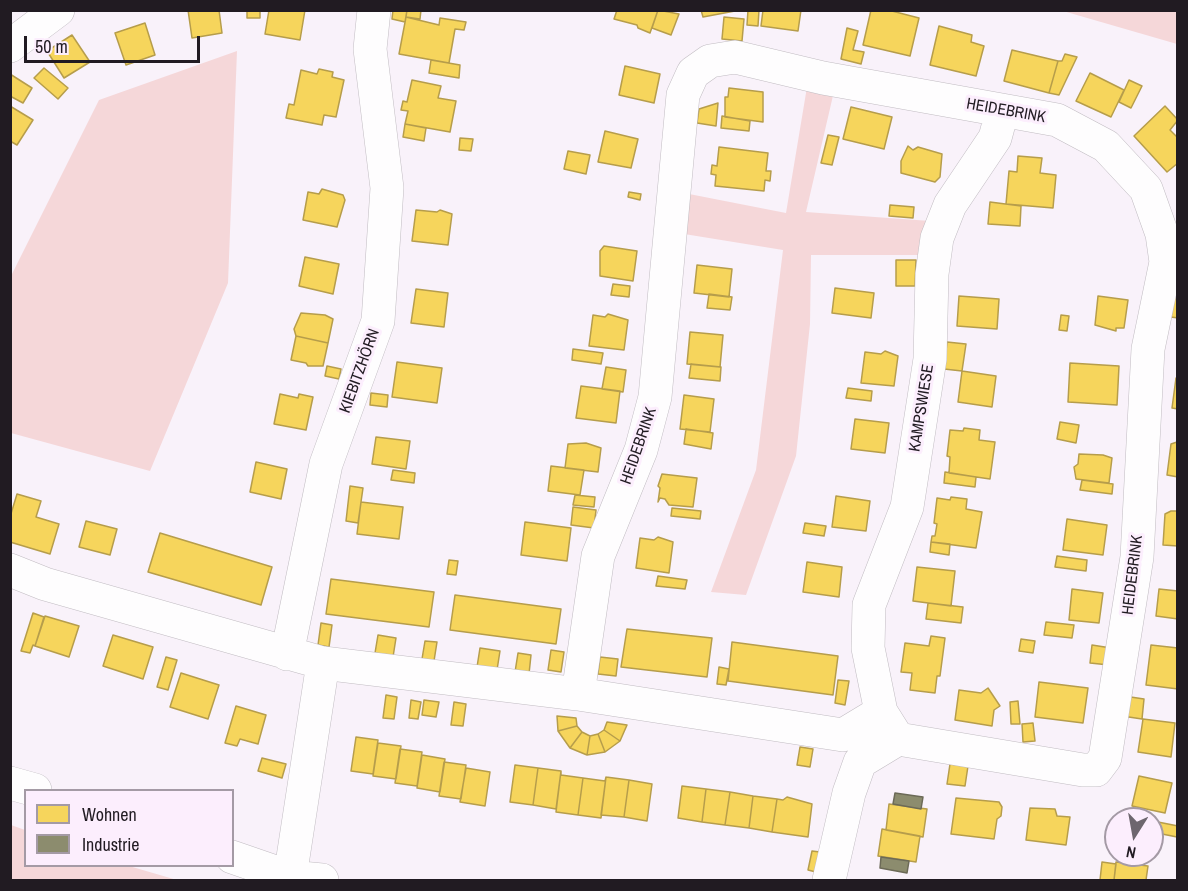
<!DOCTYPE html>
<meta charset="utf-8">
<style>
body{margin:0}
#map{position:relative;width:1188px;height:891px;overflow:hidden;background:#f9f2fa;font-family:"Archivo Narrow",sans-serif}
canvas{display:block}
.frame{position:absolute;inset:0;border:12px solid #211b22;pointer-events:none}
.legend{position:absolute;left:24px;top:789px;width:210px;height:78px;box-sizing:border-box;background:#fceefd;border:2px solid #a49aa5;margin:0;padding:8px 10px;list-style:none;font-size:18px;color:#211b22}
.legend li{display:flex;align-items:center;gap:12px;height:30px}
.legend b{width:30px;border:2px solid #a49aa5}
.north{position:absolute;left:1104px;top:807px;width:60px;height:60px;box-sizing:border-box;background:#fceefd;border:2px solid #a49aa5;border-radius:50%;rotate:191deg;font-size:16px;font-weight:700;line-height:24px;text-align:center;color:#211b22}
.north::after{content:'';display:block;margin:auto;width:21px;height:27px;background:#6d666e;clip-path:polygon(50% 0,100% 100%,50% 72%,0 100%)}
.scale{position:absolute;left:24px;top:36px;width:176px;height:27px;box-sizing:border-box;border:3px solid #211b22;border-top:0;padding-left:8px;font-size:18px;line-height:21px;white-space:nowrap;color:#211b22;-webkit-text-stroke:4px #fceefd;paint-order:stroke}
</style>
<div id="map">
<canvas width="1188" height="891"></canvas>
<div class="frame"></div>
<ul class="legend">
<li><b style="height:16px;background:#f6d55c"></b>Wohnen</li>
<li><b style="height:16px;background:#8c8c6e"></b>Industrie</li>
</ul>
<div class="north">N</div>
<div class="scale">50 m</div>
</div>
<script>
const c = document.querySelector('canvas').getContext('2d');
c.lineJoin = 'round';
function paint(path, color) { c.fillStyle = color; c.fill(path, 'evenodd'); }
function stroke(path, color, width, dash) { c.strokeStyle = color; c.lineWidth = width; c.lineCap = dash ? 'butt' : 'round'; c.setLineDash(dash || []); c.stroke(path); }
function write(font, color, halo, rows, align = 'center') {
  c.font = font + ' "Archivo Narrow",sans-serif'; c.lineWidth = 6; c.setLineDash([]); c.textBaseline = 'middle'; c.strokeStyle = halo; c.fillStyle = color; for (const [text, x, y, turn = 0] of rows) {
    c.save(); c.translate(x, y); c.rotate((+turn || 0) * Math.PI / 180); c.textAlign = isNaN(turn) ? turn : align; if (halo) c.strokeText(text, 0, 0); c.fillText(text, 0, 0); c.restore();
  }
}
paint(new Path2D(`
 M1063 11H1177V44Z
 M237 51 228 283 150 471 11 433V276L99 100Z
 M808 81 835 87 806 212 930 221 920 255H811L810 324 796 456 746 595 711 592 756 470 783 250 678 233 684 193 786 213Z
 M11 825 25 830 26 866H129L177 880H11Z`), '#f5d7d9');
const homes = new Path2D(`
 M188 10H219L222 33 192 38Z
 M247 10H260V18H247Z
 M269 10H305L300 40 265 34Z
 M407 10 405 22 392 19 393 10Z
 M407 10H421L420 19 406 17Z
 M617 10H658L650 33 638 28 637 25 614 19Z
 M658 10 679 14 671 35 652 28Z
 M701 10H735V11L703 17Z
 M748 10H759L758 26 747 25Z
 M763 10H801L798 31 761 26Z
 M871 10H888L919 18 910 56 863 45Z
 M406 17 439 25 440 18 466 22 464 30 455 29 449 63 399 54Z
 M724 17 744 19 742 41 722 39Z
 M145 23 155 55 126 65 115 33Z
 M939 26 972 35 971 42 984 46 976 76 930 65Z
 M847 28 858 31 853 50 864 52 861 64 841 59Z
 M72 35 90 62 64 78 47 51Z
 M1012 50 1058 61 1049 93 1004 81Z
 M1065 54 1077 57 1059 95 1049 93 1058 61H1062Z
 M431 60 460 65 459 78 429 73Z
 M625 66 660 74 654 103 619 95Z
 M44 68 68 88 58 99 34 78Z
 M319 69 333 72 332 77 344 80 336 117 324 115 322 125 286 118 289 104 294 105 301 70 317 74Z
 M1090 73 1124 90 1111 117 1076 101Z
 M10 74 32 88 23 103 10 96Z
 M412 80 441 86 438 98 456 101 450 132 405 124 408 111 401 110 403 101 407 102Z
 M1129 80 1142 86 1131 108 1119 102Z
 M729 88 763 92V122L725 117V97H728Z
 M718 103 716 126 697 123 699 109Z
 M10 106 33 120 17 145 10 141Z
 M1165 106 1178 120 1170 130 1178 138V163L1167 172 1134 136Z
 M851 107 892 117 884 149 843 139Z
 M722 116 750 121 749 131 721 128Z
 M405 124 426 128 424 141 403 137Z
 M605 131 638 139 631 168 598 162Z
 M828 135 839 137 832 165 821 163Z
 M460 138 473 139 471 151 459 150Z
 M908 146 913 150 918 147 942 154 940 177 935 182 901 173V161Z
 M719 147 768 153 766 171H771L770 181 765 180 764 191 715 186 716 175 711 174 712 165 717 166Z
 M568 151 590 155 586 174 564 169Z
 M1018 156 1042 158 1040 173 1056 175 1053 208 1006 204 1009 171 1017 172Z
 M322 189 343 195 345 200 337 227 303 220 308 192 319 194Z
 M629 192 641 194 640 200 628 197Z
 M990 202 1021 206 1020 226 988 224Z
 M890 205 914 207 913 218 889 216Z
 M416 210 437 212 440 210 452 214 448 245 412 241Z
 M604 246 637 251 633 281 600 276V251Z
 M305 257 339 264 333 294 299 286Z
 M896 260H916L915 286H896Z
 M697 265 732 269 729 297 694 293Z
 M613 284 630 286 629 297 611 295Z
 M835 288 874 293 871 318 832 313Z
 M416 289 448 293 444 327 411 323Z
 M709 294 732 297 730 310 707 308Z
 M959 296 999 299 997 329 957 326Z
 M1098 296 1128 300 1124 328H1116V331L1095 325Z
 M1174 296 1178 297V318L1171 317Z
 M301 313 325 315 333 319 328 343 296 336 294 329Z
 M608 314 628 320 624 350 589 346 593 315 605 317Z
 M1061 315 1069 316 1067 331 1059 330Z
 M690 332 723 335 720 367 687 364Z
 M296 336 328 343 323 366H308L306 363 291 360Z
 M947 342 966 344 962 371 944 369Z
 M573 349 603 353 601 364 572 360Z
 M885 351 898 356 894 386 861 383 865 352 881 354Z
 M397 362 442 368 437 403 392 397Z
 M1070 363 1119 366 1117 405 1068 402Z
 M691 364 721 367 720 381 689 378Z
 M327 366 341 369 339 379 325 376Z
 M606 367 626 370 623 392 602 389Z
 M962 371 996 376 992 407 958 402Z
 M1176 378H1178V409L1172 408Z
 M581 386 620 391 616 423 576 418Z
 M848 388 872 391 871 401 846 398Z
 M371 393 388 395 387 407 370 405Z
 M280 394 298 398 299 394 313 397 306 430 274 424Z
 M684 395 714 399 710 432 680 429Z
 M855 419 889 423 885 453 851 449Z
 M1060 422 1079 425 1076 443 1057 439Z
 M964 428 980 430 979 440 995 442 990 479 949 473 950 457 947 456 950 430 963 431Z
 M686 429 713 433 711 449 684 444Z
 M376 437 410 441 406 469 372 464Z
 M1177 442 1178 477 1167 475 1171 444Z
 M586 443 601 448 598 472 565 468 568 444Z
 M1079 454 1103 455 1112 458 1109 483 1076 479 1074 467 1078 464Z
 M256 462 287 469 281 499 250 492Z
 M551 466 584 470 580 495 548 491Z
 M393 470 415 473 414 483 391 480Z
 M945 472 976 477 975 487 944 483Z
 M662 474 697 478 693 507 669 505 665 499 660 498 658 502 660 488 658 486Z
 M1082 480 1113 484 1112 494 1080 490Z
 M350 486 363 488 358 523 346 521Z
 M17 494 41 501 36 517 59 524 50 554 10 542V517Z
 M575 495 595 497 594 507 573 505Z
 M836 496 870 501 866 531 832 527Z
 M951 497 967 499 966 509 982 512 976 548 931 542 932 536H935L937 524 934 523 937 498 950 500Z
 M361 502 403 507 399 539 357 534Z
 M573 507 596 510 594 528 571 525Z
 M672 508 701 511 700 519 671 516Z
 M1171 511H1178V546L1163 545 1165 514Z
 M1067 519 1107 525 1103 555 1063 550Z
 M86 521 117 529 110 555 79 547Z
 M525 522 571 528 567 561 521 555Z
 M805 523 826 526 824 536 803 533Z
 M160 533 272 567 261 605 148 572Z
 M658 537 673 542 669 573 636 568 640 538 654 540Z
 M931 542 950 544 949 555 930 552Z
 M1057 556 1087 560 1086 571 1055 567Z
 M449 560 458 561 456 575 447 574Z
 M807 562 842 567 839 597 803 592Z
 M917 567 955 571 951 606 913 601Z
 M658 576 687 580 685 589 656 586Z
 M331 579 434 592 429 627 326 614Z
 M1072 589 1103 593 1099 623 1069 620Z
 M1159 589 1178 591V619L1156 616Z
 M455 595 561 609 556 644 450 630Z
 M928 603 963 607 961 623 926 619Z
 M33 613 44 617 35 646 33 645 30 653 21 651Z
 M45 616 79 626 69 657 35 646Z
 M1046 622 1074 625 1072 638 1044 635Z
 M321 623 332 625 329 647 318 645Z
 M627 629 712 638 707 677 621 667Z
 M113 635 153 647 143 679 103 666Z
 M378 635 396 638 393 657 375 653Z
 M931 636 945 638 940 676H937L935 693 910 690 912 673 901 672 905 643 929 646Z
 M1021 639 1035 641 1033 653 1019 651Z
 M425 641 437 642 434 661 422 659Z
 M732 642 838 656 833 695 728 681Z
 M1092 645 1111 648 1109 665 1090 663Z
 M1151 645 1178 648V689L1146 685Z
 M480 648 500 651 497 670 477 667Z
 M551 650 564 652 561 672 548 670Z
 M518 653 531 655 529 674 515 672Z
 M166 657 177 660 168 690 157 687Z
 M600 657 618 659 616 676 598 674Z
 M719 667 729 669 726 685 717 684Z
 M181 673 219 685 208 719 170 707Z
 M838 680 849 681 845 705 835 703Z
 M1039 682 1088 688 1083 723 1035 717Z
 M988 688 1000 706 994 710 992 726 955 720 959 690 981 693Z
 M386 695 397 697 394 719 383 718Z
 M1124 696 1144 699 1142 719 1122 716Z
 M411 700 421 702 418 719 409 718Z
 M424 700 439 702 436 717 422 715Z
 M1018 701 1020 724H1011L1010 702Z
 M454 702 466 704 463 726 451 725Z
 M236 706 266 715 258 744 240 739 237 746 225 743Z
 M557 716 576 718 577 726 558 731Z
 M1143 719 1175 723 1171 757 1138 752Z
 M607 722 627 725 620 741 604 730Z
 M1033 723 1035 741 1023 742 1022 724Z
 M577 726 582 732 570 748 558 731Z
 M604 730 620 741 605 752 598 734Z
 M582 732 590 736 587 755 570 748Z
 M598 734 605 752 587 755 590 736Z
 M356 737 378 740 373 774 351 771Z
 M378 743 401 746 396 779 373 776Z
 M800 747 813 749 810 767 797 765Z
 M400 749 422 752 417 786 395 783Z
 M422 755 445 759 440 792 417 788Z
 M262 758 286 764 282 778 258 771Z
 M444 762 466 765 461 799 439 796Z
 M950 764 968 766 965 786 947 784Z
 M515 765 538 768 533 805 510 802Z
 M466 768 490 772 485 806 460 802Z
 M538 768 561 771 556 809 533 805Z
 M561 771V775L583 778 578 815 556 812Z
 M1139 776 1172 783 1165 813 1132 806Z
 M606 777 629 780 624 817 601 815Z
 M606 777 601 818 578 815 583 778 605 781Z
 M629 780 652 784 647 821 624 817Z
 M682 786 706 789 702 822 678 818Z
 M706 789 730 792 725 825 702 822Z
 M730 792 753 796 749 828 725 825Z
 M753 796 777 799 772 832 749 828Z
 M787 797 812 804 808 837 772 832 777 799 783 800Z
 M956 798 999 802 1002 807 1001 816 997 819 994 839 951 834Z
 M889 804 927 809 923 837 886 830Z
 M1030 808 1055 809 1057 816 1070 817 1066 845 1026 840Z
 M1153 821 1178 826 1177 837 1152 832Z
 M882 829 920 836 916 862 878 856Z
 M812 851 820 852 816 872 808 870Z
 M1102 862 1116 864 1114 880H1100Z
 M1116 862 1148 866 1146 880H1114Z`);
paint(homes, '#f6d55c');
stroke(homes, '#b69d4b', 1.5);
const industry = new Path2D(`
 M895 793 923 797 921 809 893 804Z
 M881 857 909 861 907 873 880 868Z`);
paint(industry, '#8c8c6e');
stroke(industry, '#6c6a57', 1.5);
const minor = new Path2D(`
 M10 46 58 10
 M10 570 45 584 323 663 578 694 843 735 881 712 898 739
 M287 654 326 464 378 321 387 188 370 49 374 10
 M578 694 598 556 641 450 655 397 683 95 693 73 710 61 735 57 823 78 1057 120 1106 146 1146 189 1162 234 1166 262 1148 349 1137 557 1105 758 1096 770H1083L898 739 860 762
 M881 712 868 648 869 605 907 507 930 359 932 274 937 238 950 205 995 138 1002 112
 M10 783 35 790
 M232 857 290 877 322 880
 M290 877 323 663
 M829 880 849 793 860 762`);
stroke(minor, '#c1bcc2', 34);
stroke(minor, '#fefdfe', 33);
write('16px', '#211b22', '#fceefd', [
 ["HEIDEBRINK",1006,111,10],
 ["KIEBITZHÖRN",360,371,-70],
 ["KAMPSWIESE",922,408,-81],
 ["HEIDEBRINK",639,446,-71],
 ["HEIDEBRINK",1133,575,-83]
]);
</script>
